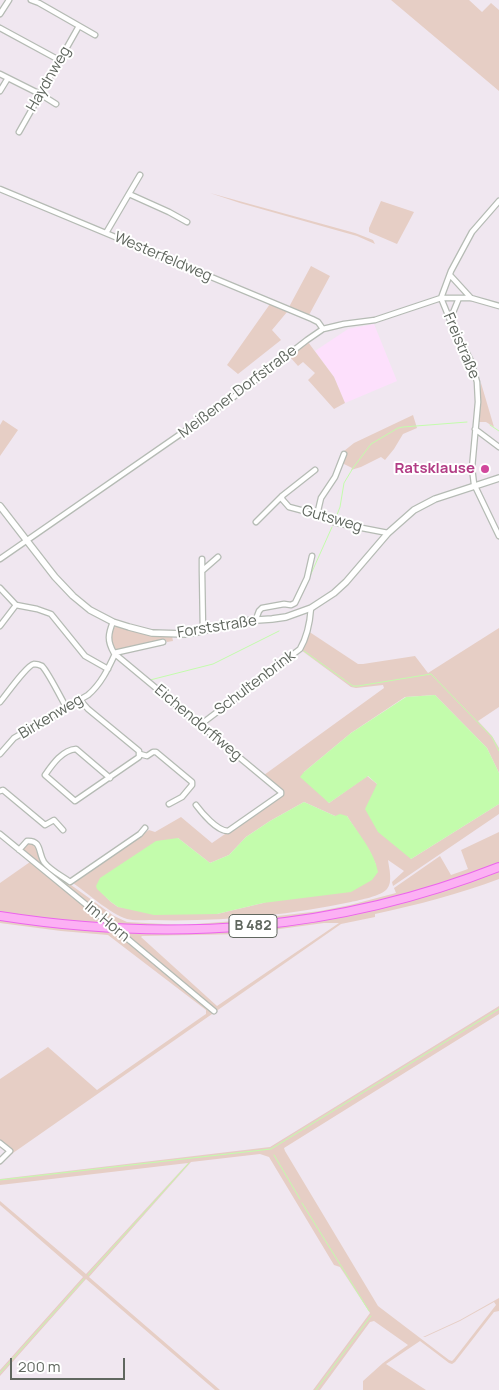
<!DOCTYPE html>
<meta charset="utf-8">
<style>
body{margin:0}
#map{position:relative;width:499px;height:1390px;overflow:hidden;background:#f0e7f0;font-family:Manrope,sans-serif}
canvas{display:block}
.scale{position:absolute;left:10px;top:1358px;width:115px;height:22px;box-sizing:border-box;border:2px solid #60675f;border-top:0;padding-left:6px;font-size:15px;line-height:18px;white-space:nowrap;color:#60675f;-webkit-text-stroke:4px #fff;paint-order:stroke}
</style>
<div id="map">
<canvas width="499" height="1390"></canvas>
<div class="scale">200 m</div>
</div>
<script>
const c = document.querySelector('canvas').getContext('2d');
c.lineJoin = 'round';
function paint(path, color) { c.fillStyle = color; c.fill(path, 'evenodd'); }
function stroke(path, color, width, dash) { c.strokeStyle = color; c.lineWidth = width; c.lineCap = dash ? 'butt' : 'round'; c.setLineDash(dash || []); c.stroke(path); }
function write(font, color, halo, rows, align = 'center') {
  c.font = font + ' Manrope,sans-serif'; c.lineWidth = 4; c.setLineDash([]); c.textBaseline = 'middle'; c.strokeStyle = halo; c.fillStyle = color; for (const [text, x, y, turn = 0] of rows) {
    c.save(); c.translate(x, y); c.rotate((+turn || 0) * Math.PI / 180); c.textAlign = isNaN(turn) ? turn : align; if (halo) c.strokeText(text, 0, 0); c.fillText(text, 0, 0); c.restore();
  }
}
paint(new Path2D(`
 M374 324 397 381 345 403 334 377 315 351 348 329Z`), '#fde0fc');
paint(new Path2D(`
 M391 0H469L482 12 491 3 499 10V91Z
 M210 193 355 233 373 240 375 244 357 236 240 203Z
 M381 201 414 212 397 244 369 232V228Z
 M311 266 330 276 309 315 289 307Z
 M270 304 287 312 272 330 281 340 238 374 227 365Z
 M308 342 334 377 345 403 334 409 308 380 315 373 303 362 298 366 290 357Z
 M481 383 494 427 486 422H477Z
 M413 415 417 428 403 434 394 449 385 460 381 457 361 467 351 470 352 468 342 463 346 453 344 451 354 443Z
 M3 420 18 430 0 456V425Z
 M117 626 172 636 173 641 167 642 165 639 117 650C110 645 110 637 112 629Z
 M499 628V707L478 721 492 736 499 748V773L487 748 435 695 405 697 351 733 304 772 329 803 367 776 377 784 411 859 499 804V814L393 886 392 882 404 871 388 860C389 868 393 882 387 889 381 896 360 900 351 902 285 916 217 922 150 920 143 920 134 921 127 919 109 913 89 894 73 883L124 846 149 830 155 832 181 817 212 843 283 794V792L264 775 384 688 383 685 356 688 351 687 301 650 303 648 308 631 358 664H363L415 656 428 673ZM304 802 335 816H347L370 852 376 865 263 903 217 914 118 907 111 902 98 889 178 838 210 863 229 855 246 837 270 821Z
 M499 832V879C459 894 417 905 375 914V917L341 924 13 1153 0 1165V1159L5 1154V1151L0 1146V1079L48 1047 97 1090 203 1016 206 1014V1010L108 935 61 931 0 923V883L30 862 33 865 37 863 24 852V846L29 842 34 844 53 872 114 916 127 922 182 925 235 921 320 911 350 905 396 893 394 888 440 856 451 875 468 869 461 850ZM324 923H339L217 1006 141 937 142 936 243 934Z
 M499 1006V1014L284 1148 285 1151 378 1306 449 1360 452 1361 454 1359 496 1305 494 1302 460 1321 425 1337H423L460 1320 499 1298V1311L494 1312 455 1362 452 1364 449 1363 420 1341 386 1364 426 1390H363V1381L383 1363 408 1345 374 1321 370 1322 320 1390H313L370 1313 340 1267 334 1265 269 1157 260 1154 191 1162 89 1277 220 1390H215L86 1279 0 1376V1370L83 1277 0 1205V1201L86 1274 188 1163 0 1185V1179L270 1147Z`), '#e6cec5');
paint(new Path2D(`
 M435 695 487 748 499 773V804L411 859 378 832 365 809 377 784 368 776 329 803 300 777 304 772 351 733 406 697Z
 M304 802 335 816 340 814 347 816C358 833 374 851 378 872L372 880 351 892 263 903 217 914 154 915 118 907 111 902 97 889 96 886 100 878 156 841 178 838 210 863 229 855 246 837 270 821Z`), '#c3fcac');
stroke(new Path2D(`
 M490 425 499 431
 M335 520 340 507 344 483 353 468 371 444 398 428 403 427 467 422
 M302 594 332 527
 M304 651 353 686H358L431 674 492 737 499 751
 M150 680 213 664 279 631
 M274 1155 300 1199
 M0 1180 271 1149 499 1009
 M302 1203 369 1311
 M88 1275 189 1163
 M0 1373 84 1279
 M316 1390 371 1316`), '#c3fcac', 1);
const minor = new Path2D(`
 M31 0 39 3 95 35
 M0 14 9 0
 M0 28 59 60
 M0 74 40 94 56 104
 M0 91 8 78
 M19 132 79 26
 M0 189 312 319 318 322 323 329
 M129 194 169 212 187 222
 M106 233 140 175
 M450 275 471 298
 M441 298 450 320 471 361 477 382 478 402 472 468 474 484 499 536
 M441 298 451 271 472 232 499 201
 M450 320 459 298
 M475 429 499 447
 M282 496V499L289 507 308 512 336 523 388 533
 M317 515 321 498 335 477 344 454
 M256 522 282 496 315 470
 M0 559 231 399 307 340 323 329 344 324 375 320 441 298H471L499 306
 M202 559V571
 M0 588 16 605 37 609 51 614 85 656 108 669
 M256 619 259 611 262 608 284 604 291 605 295 603 307 578 312 556
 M113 622C108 634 107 641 114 653
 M0 626 16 605
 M203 631 202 571 218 557
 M114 653 163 642
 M115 654 281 792V794L228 831C217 831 202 813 196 805
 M80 700 88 709 139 751V757L75 801 45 775C52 765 62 750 76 749L110 778
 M0 702C6 695 27 665 34 664 37 664 40 665 42 666 48 672 61 698 66 707
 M200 725 300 649C307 637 310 622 311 608
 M0 754 14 738 88 695C101 684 108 669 115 654L114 653
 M140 754 147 756 153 752H156L192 782V785L182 797 169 804
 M0 791 3 790 45 825 54 820 63 830
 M0 834 106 921
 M19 850 27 841C42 840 38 853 44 862 50 870 62 876 70 882L140 834 145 828
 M129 940 214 1011
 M0 1143 10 1151 0 1161`);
const tertiary = new Path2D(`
 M0 506 55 577 73 596 90 610 113 622 129 627 152 633 185 634 203 631 242 621 272 619 286 617 311 608 334 593 346 582 388 533 414 510 435 499 499 478`);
const primary = new Path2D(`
 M0 916C172 943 336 931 499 867`);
stroke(minor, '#b5bbb4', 7);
stroke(tertiary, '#b5bbb4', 8);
stroke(primary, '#ec64ed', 10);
stroke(minor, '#fff', 4.5);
stroke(tertiary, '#fff', 5.5);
stroke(primary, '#fcb0f4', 8);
const minorBridge = new Path2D(`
 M106 921 129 940`);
stroke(minorBridge, '#b5bbb4', 7, []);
stroke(minorBridge, '#fff', 4.5);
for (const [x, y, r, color] of [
 [485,469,5,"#d1479c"]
]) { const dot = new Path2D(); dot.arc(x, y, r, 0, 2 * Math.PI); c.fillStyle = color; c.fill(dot); stroke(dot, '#fff', 2); }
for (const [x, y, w] of [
 [253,926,48]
]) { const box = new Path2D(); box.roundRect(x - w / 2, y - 11.5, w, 23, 4); c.fillStyle = '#fff'; c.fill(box); stroke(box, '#60675f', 1); }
write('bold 14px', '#60675f', null, [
 ["B 482",253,926]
]);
write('15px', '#60675f', '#fff', [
 ["Haydnweg",49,79,-60],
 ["Westerfeldweg",163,257,23],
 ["Freistraße",461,346,67],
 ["Meißener Dorfstraße",238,392,-37],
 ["Gutsweg",332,519,16],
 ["Forststraße",217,627,-9],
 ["Schultenbrink",255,683,-37],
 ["Birkenweg",51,717,-31],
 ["Eichendorffweg",198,723,40],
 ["Im Horn",107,922,40]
]);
write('bold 15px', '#b23c85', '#fff', [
 ["Ratsklause",475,469]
], 'right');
</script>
